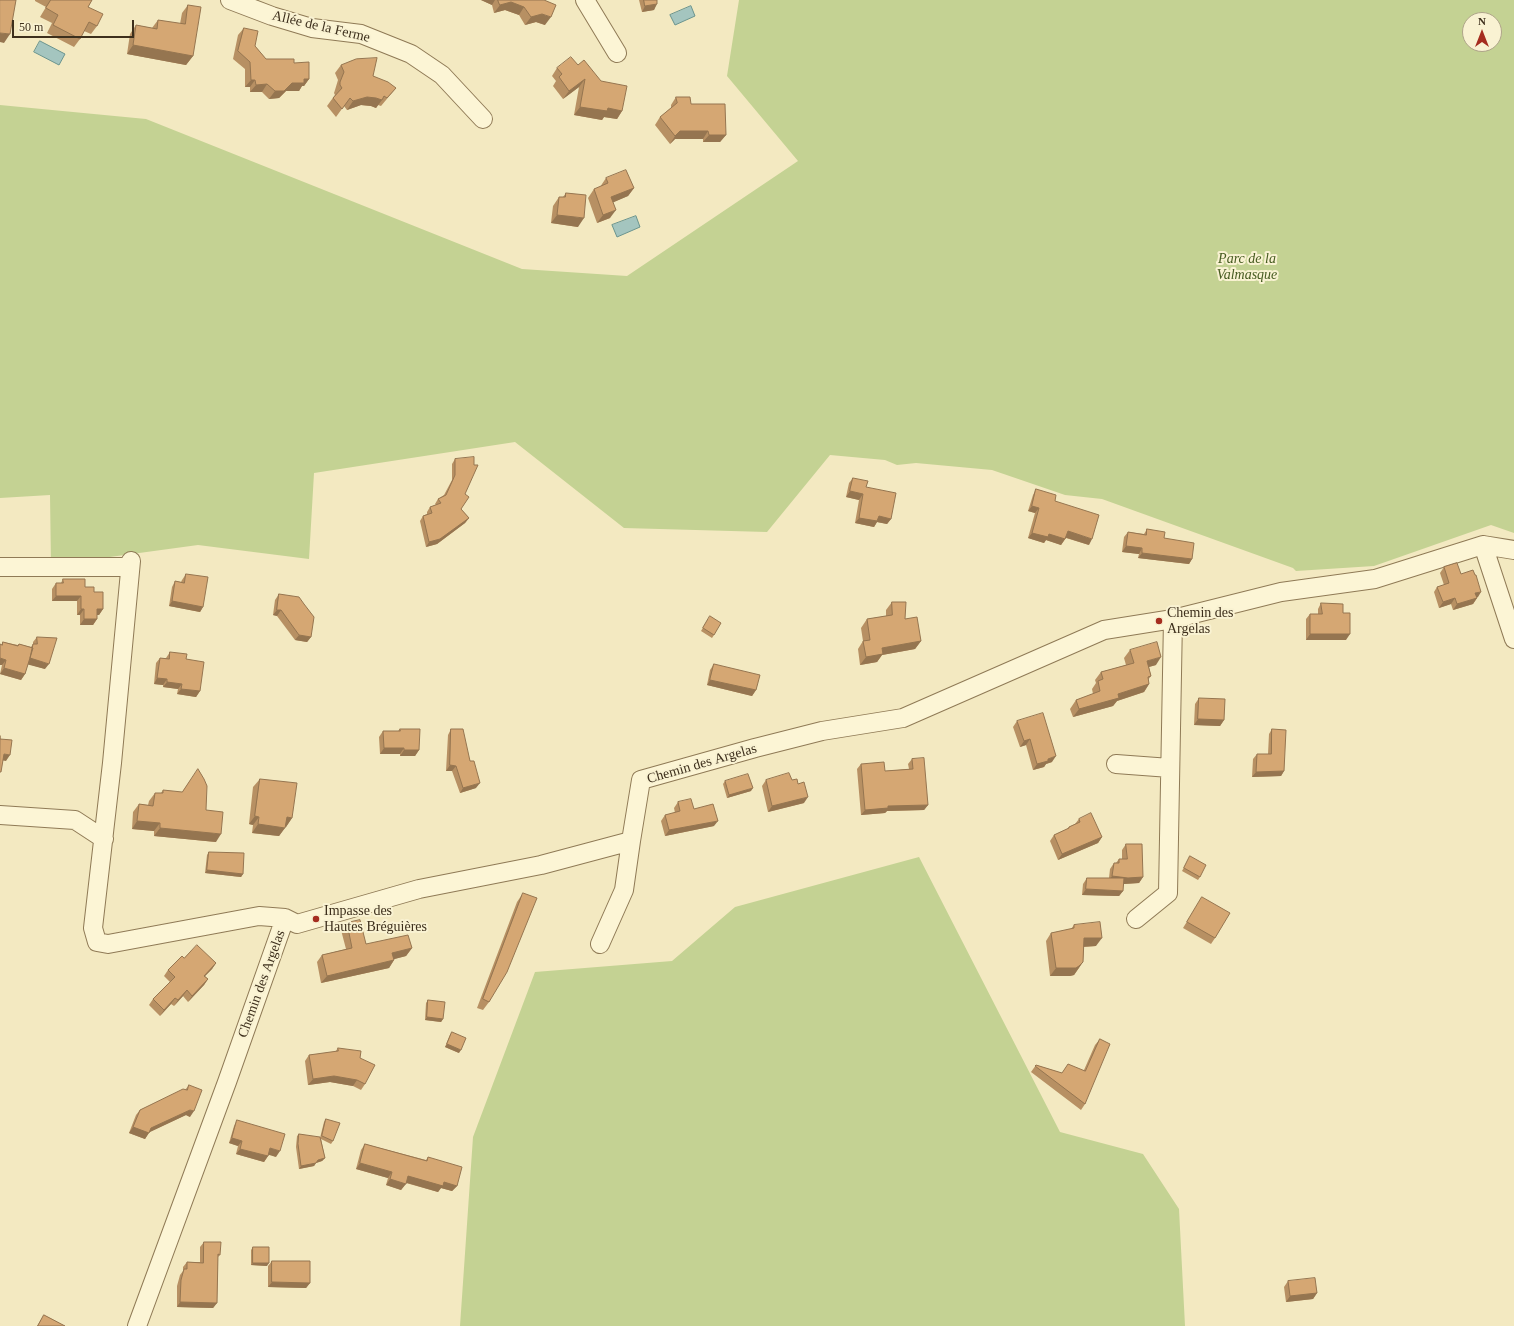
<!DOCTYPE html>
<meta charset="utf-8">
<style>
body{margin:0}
#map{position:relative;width:1514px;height:1326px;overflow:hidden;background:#f3e9c1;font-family:Georgia,serif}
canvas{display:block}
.north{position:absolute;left:1462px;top:12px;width:40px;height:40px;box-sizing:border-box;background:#f9f2d2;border:1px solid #aea489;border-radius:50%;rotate:0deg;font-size:11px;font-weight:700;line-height:16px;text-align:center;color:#3d2f1c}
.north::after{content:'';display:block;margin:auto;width:14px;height:18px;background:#a52d1f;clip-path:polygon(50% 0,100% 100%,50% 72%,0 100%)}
.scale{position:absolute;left:12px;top:20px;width:122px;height:18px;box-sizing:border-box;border:2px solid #3d2f1c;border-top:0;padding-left:5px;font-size:12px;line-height:14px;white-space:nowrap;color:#3d2f1c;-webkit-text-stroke:3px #f9f2d2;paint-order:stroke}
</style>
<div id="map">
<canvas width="1514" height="1326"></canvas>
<div class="north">N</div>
<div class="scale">50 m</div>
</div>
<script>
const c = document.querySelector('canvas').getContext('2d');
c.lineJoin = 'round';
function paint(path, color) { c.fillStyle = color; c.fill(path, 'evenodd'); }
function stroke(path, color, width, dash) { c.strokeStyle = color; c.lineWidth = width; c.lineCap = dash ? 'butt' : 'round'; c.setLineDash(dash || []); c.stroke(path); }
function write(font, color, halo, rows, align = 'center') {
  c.font = font + ' Georgia,serif'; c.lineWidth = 4; c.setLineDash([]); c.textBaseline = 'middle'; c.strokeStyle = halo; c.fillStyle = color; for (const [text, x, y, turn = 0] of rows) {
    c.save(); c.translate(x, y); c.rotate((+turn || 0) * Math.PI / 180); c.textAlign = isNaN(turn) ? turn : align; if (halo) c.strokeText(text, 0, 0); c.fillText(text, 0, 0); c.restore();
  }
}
paint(new Path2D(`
 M739 0H1514V533L1491 525 1374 566 1296 571 1293 568 1102 499 1065 495 992 470 916 463 897 465 885 460 830 455 767 532 624 528 515 442 314 473 309 559 198 545 51 565 50 495 0 498V105L146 119 522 269 627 276 798 161 727 76ZM1470 20H1494V44H1470Z
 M919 857 1060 1132 1143 1154 1179 1209 1185 1326H460L473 1137 535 972 672 961 735 907Z`), '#c4d293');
const water = new Path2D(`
 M691 6 695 16 675 25 670 15Z
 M40 41 65 54 59 65 34 52Z
 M636 216 640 227 617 237 612 225Z`);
paint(water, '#a4c5bf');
stroke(water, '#6a948e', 1);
const minor = new Path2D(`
 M230 0 272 16 312 28 361 34 411 54 442 75 483 119
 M585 0 617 53
 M1483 545 1514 550
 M131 561 112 763 93 928 97 942 108 944 259 916 285 918
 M0 567H130
 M1116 764 1170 768
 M0 815 75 820 104 839
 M1136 919 1168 893 1173 619
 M600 944 624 890 631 841
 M137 1326 227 1082 285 918 297 924 419 889 541 865 631 841 641 780 755 748 822 731 903 718 1104 630 1173 619 1281 592 1375 579 1483 545 1514 639`);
stroke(minor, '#8f7a56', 20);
stroke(minor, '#fcf5d5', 18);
paint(new Path2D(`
 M35 0H92L88 7 97 26 91 34 84 31 80 39 74 47 47 33 52 23 40 17 46 7 35 1Z
 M481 0H544L545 25 536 22 525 25 519 15 505 10 494 13 492 5Z
 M639 0H658H657L654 10 642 12Z
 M188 5 193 56 186 65 127 54 130 34 136 25 152 28 158 20 180 24 182 13Z
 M244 28 255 46 266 59 294 63 309 79 304 86H302L299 91H286L279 98 269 99 262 92H250V87H245V69L233 59 238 35Z
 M341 65 373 76 396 88 381 106 378 105 376 108 371 106 361 105 347 110 344 106 336 117 327 106 335 95 334 93 335 90 338 80 335 73Z
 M578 65 622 111 617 119 604 117 602 120 574 115 579 87 563 99 553 86 556 81 552 76 557 68Z
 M676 97 691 104 726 135 720 142H703V139H675L670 144 655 125 660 117 671 108V105Z
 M606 178 634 188 628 196 613 202 610 218 597 223 588 198 594 189 600 187Z
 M566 193 578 227 551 223 553 206 559 197H563Z
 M455 459 465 494 461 509 469 518 465 523 437 544 426 547 420 521 423 516 427 514V512L430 507 436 505 435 504 438 499 444 495 452 480V464Z
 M853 478 866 487 891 519 887 524 877 522 874 527 855 523 859 500 846 497 849 483Z
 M1036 489 1055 501 1089 545 1066 538 1061 545 1046 540 1044 543 1028 538 1035 513 1028 511 1033 495Z
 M1147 529 1164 538 1192 559 1189 564 1138 558 1139 554 1122 552 1124 537 1128 532 1144 534Z
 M1444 567 1461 574 1478 597H1476L1477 598 1473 604 1453 610 1451 604 1439 608 1434 592 1437 587 1444 585 1440 573Z
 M186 574 203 607 200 612 169 606 172 587 175 581 181 582 182 580Z
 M63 579 85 587 94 592 103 609 99 615H97V619L93 625H80V615H77V601H52V589L56 583H61Z
 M279 594 311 637 307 642 295 640 277 616 273 615 275 600Z
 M892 602 921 641 915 649 882 655 877 662 860 665 858 649 863 641 861 628 867 619 886 616V610Z
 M1321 603 1343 613 1346 640H1306V619L1310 614H1318V609Z
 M708 619 714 635 712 638 701 631Z
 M37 637 45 669 28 664 25 674 21 680 0 674 2 665 1 645 3 642 18 645 19 644 31 647 33 644V642Z
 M1130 650 1156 665 1149 667 1151 676 1148 680 1149 684 1144 692 1117 701 1113 706 1073 717 1070 709 1076 700 1093 694 1092 689 1096 683 1095 680 1101 672 1126 665 1124 658Z
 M170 652 186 659 200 691 196 697 177 694 178 689 163 687V685L154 684 156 663 160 658H166Z
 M714 664 756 690 752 696 707 685 710 670Z
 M1199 698 1224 720 1220 726 1194 725 1195 704Z
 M1017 721 1052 762 1046 764 1044 767 1033 770 1026 745 1020 747 1013 727Z
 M400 729 419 750 415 756H400V754H380L379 737 383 731H398Z
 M451 729 470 761 476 788 460 793 452 771H446L448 735Z
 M1272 729 1284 771 1281 776 1252 777 1253 759 1257 754H1268L1269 734Z
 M912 759 928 805 924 810 887 811 885 813 861 815 857 769 861 764 885 771 909 769 908 764Z
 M260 779 292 818 286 827V826L279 836 252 833 253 825 249 824 253 787Z
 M766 780H792L804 803 768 812 762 786Z
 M725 781 751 791 727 798 723 784Z
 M163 790 206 810 216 842 154 836V831L132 829 133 812 139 804 148 805 149 801 155 793H161Z
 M678 802 714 826 665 836 661 821 665 815 675 813 674 808Z
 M1079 819 1102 837 1098 843 1058 860 1050 841 1054 835 1067 829 1069 827 1075 824Z
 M1126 844 1143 877 1139 883 1123 884V891L1119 896 1082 895 1083 884 1087 878H1109L1110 869 1114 863H1116L1119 859H1122V850Z
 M209 852 243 874 241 877 205 873 207 855Z
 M1190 856 1200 877 1198 880 1182 871Z
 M523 893 489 1002 483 1010 477 1008 517 902Z
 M1202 897 1215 938 1211 944 1183 928Z
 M347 923 366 944 412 948 406 956 394 959V960L389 968 321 983 317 962 322 955 346 949 341 930Z
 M1074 925 1096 946 1084 947 1083 962 1074 975 1070 976H1050L1046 941 1051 933 1071 929Z
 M184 958 216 963 212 969 205 976 208 979 204 985 188 1002 183 996 174 1006 171 1004 160 1016 149 1005 153 999 170 982 164 976 168 970Z
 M428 1000 443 1019 441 1022 425 1020 426 1003Z
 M452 1032 459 1053 445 1047 450 1035Z
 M1100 1039 1085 1104 1081 1110 1031 1072 1036 1065 1062 1073 1084 1070 1095 1045Z
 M338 1048 360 1058 365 1084 361 1090 353 1086 330 1082 308 1085 305 1061 309 1055 335 1052Z
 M189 1085 190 1117 186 1115 149 1132 145 1139 129 1133 136 1115 140 1110 185 1090Z
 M326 1119 333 1141 331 1144 321 1139 325 1158 322 1161 316 1163 314 1166 299 1169 296 1147 297 1136 299 1134 320 1138 324 1122Z
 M237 1120 276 1157 269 1154 268 1156 264 1162 236 1154 238 1146 229 1143 234 1126Z
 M365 1144 426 1160 428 1157 457 1186 452 1191 441 1188 438 1192 406 1183 401 1190 386 1185 388 1178 356 1169 361 1150Z
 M204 1242 220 1255 218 1257 217 1303 213 1308 177 1307V1286L180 1275 183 1271V1267L187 1262H200V1247Z
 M253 1247 267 1266 251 1265V1250Z
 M272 1261 310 1283 306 1288 268 1287V1266Z
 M1288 1281 1317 1293 1313 1299 1286 1302 1284 1287Z
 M44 1315 65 1326H37Z`), '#b79063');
paint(new Path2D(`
 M481 0H495L492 5Z
 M511 2 524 7 519 15 505 10 494 13 500 5Z
 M657 4 654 10 642 12 645 6Z
 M542 14 551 17 545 25 536 22 525 25 531 17Z
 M0 33 10 34 4 43 0 42Z
 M133 45 193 56 186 65 127 54Z
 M304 79H309L304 86H302L299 91H286L279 98 269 99 275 91 292 83Z
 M585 79 579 87 563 99 569 91Z
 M251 80H255L250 87H245Z
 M267 84 262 92H250L256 85Z
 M367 97 376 98 382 100 376 108 371 106 361 105 347 110 353 101Z
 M580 107 608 108 622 111 617 119 604 117 602 120 574 115Z
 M680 131H708L703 139H675L670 144 675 136Z
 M709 135H726L720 142H703Z
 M634 188 628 196 605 206 611 197Z
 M616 210 610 218 597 223 603 215Z
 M557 215 584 218 578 227 551 223Z
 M850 491 863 494 859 500 846 497Z
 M1032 506 1039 508 1035 513 1028 511Z
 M879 516 891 519 887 524 877 522 874 527 855 523 859 518Z
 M469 518 465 523 437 544 426 547 429 542Z
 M1068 531 1092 539 1089 545 1064 537Z
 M1032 533 1049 534 1065 539 1061 545 1046 540 1044 543 1028 538Z
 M1126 546 1142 548 1139 554 1122 552Z
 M1142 553 1192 559 1189 564 1138 558Z
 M1481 592 1478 597 1471 599 1475 593Z
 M56 596H81L77 601H52Z
 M1455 598 1451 604 1439 608 1443 602Z
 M1477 598 1473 604 1453 610 1457 604Z
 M172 601 203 607 200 612 169 606Z
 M81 609H84L80 615H77Z
 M97 609H103L99 615H93Z
 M277 610H281L277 616 273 615Z
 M84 619H97L93 625H80Z
 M1310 634H1350L1346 640H1306Z
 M299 635 311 637 307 642 295 640Z
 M921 641 915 649 882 655 877 662 860 665 866 657 882 648Z
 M1161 657 1156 665 1141 669 1147 661Z
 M0 658 6 660 2 665H0Z
 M30 658 49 664 45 669 26 664Z
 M4 668 25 674 21 680 0 674Z
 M157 678 167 679 163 685 154 684Z
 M710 680 756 690 752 696 707 685Z
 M167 682 182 684 178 689 163 687Z
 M1149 684 1144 692 1117 701 1113 706 1073 717 1079 709 1118 694Z
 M181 689 200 691 196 697 177 694Z
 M1198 719 1224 720 1220 726 1194 725Z
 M1030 739 1026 745 1020 747 1024 741Z
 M384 748H404L400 754H380Z
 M404 750H419L415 756H400Z
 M4 754 10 755 6 761 0 760Z
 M1056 756 1052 762 1046 764 1044 767 1033 770 1037 764 1048 759Z
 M450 765 456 766 452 771H446Z
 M1284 771 1281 776 1252 777 1256 772Z
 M480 783 476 788 460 793 463 788Z
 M753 788 751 791 727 798 729 795Z
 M808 797 804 803 768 812 772 806Z
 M928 805 924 810 887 811 885 813 861 815 865 810 888 806Z
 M255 816 259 817 253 825 249 824Z
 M287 817 292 818 286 827 281 826Z
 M137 821 160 823 154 831 132 829Z
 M718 821 714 826 665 836 669 830Z
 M258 824 285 828 279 836 252 833Z
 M160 828 221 834 216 842 154 836Z
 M1102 837 1098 843 1058 860 1062 854Z
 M207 870 243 874 241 877 205 873Z
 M1112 876 1143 877 1139 883 1124 884 1108 882Z
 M1086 889 1123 891 1119 896 1082 895Z
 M1084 938H1102L1096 946 1078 947Z
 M412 948 406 956 387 961 392 953Z
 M394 960 389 968 321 983 327 976Z
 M1083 962 1074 975 1070 976H1050L1056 968Z
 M216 963 212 969 200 981 204 976Z
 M208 979 204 985 188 1002 192 996Z
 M187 990 183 996 174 1006 178 1000Z
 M175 998 171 1004 160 1016 164 1010Z
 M427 1017 443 1019 441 1022 425 1020Z
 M447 1044 461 1050 459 1053 445 1047Z
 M334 1076 357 1080 353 1086 330 1082 308 1085 313 1079Z
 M190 1110 194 1111 190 1117 186 1115 148 1133H149L145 1139 129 1133 133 1127 151 1128Z
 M232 1138 242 1141 238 1146 229 1143Z
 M270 1148 280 1151 276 1157 266 1154Z
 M240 1149 268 1156 264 1162 236 1154Z
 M325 1158 322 1161 316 1163 318 1160Z
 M316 1163 314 1166 299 1169 301 1166Z
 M360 1163 392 1172 388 1178 356 1169Z
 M408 1176 444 1182 457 1186 452 1191 441 1188 438 1192 404 1182Z
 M390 1179 406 1184 401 1190 386 1185Z
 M253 1263H269L267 1266 251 1265Z
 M272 1282 310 1283 306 1288 268 1287Z
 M1317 1293 1313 1299 1286 1302 1290 1296Z
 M180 1302 217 1303 213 1308 177 1307Z`), '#957550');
const building = new Path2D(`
 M0 0H16L10 34 0 33Z
 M51 0H92L88 7 103 14 97 26 89 22 80 39 53 25 58 15 46 8Z
 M498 0H544L556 5 551 17 542 14 531 17 524 7 511 2 500 5Z
 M644 0H657V4L645 6Z
 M188 5 201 7 193 56 133 45 136 25 157 29 158 20 185 24Z
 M244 28 258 31 255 46 266 59H294V63L309 62V79H304V83H292L284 91H275L267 84 256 85 255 80H251L250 62 238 51Z
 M571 57 578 65 584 60 601 81 627 86 622 111 608 108 607 111 580 107 585 79 569 91 559 77 562 74 557 68Z
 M377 58 373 76 388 82 396 88 387 98 384 96 382 100 376 98 367 97 353 101 350 98 342 109 333 98 342 88 340 85V82L344 72 341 65 356 59Z
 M676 97H690L691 104H725L726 135H709L708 131H680L675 136 660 117 677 103Z
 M626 170 634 188 611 197 616 210 603 215 594 189 608 183 606 178Z
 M566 193 586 195 584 218 557 215 559 197H565Z
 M474 457V465H478L465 494 469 497 461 509 469 518 440 539 429 542 423 516 432 513 430 507 441 503 438 499 446 495 455 475V459Z
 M853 478 868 481 866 487 896 493 891 519 879 516 877 521 859 518 863 494 850 491Z
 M1036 489 1056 495 1055 501 1099 515 1092 539 1068 531 1065 539 1049 534 1048 537 1032 533 1039 508 1032 506Z
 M1147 529 1165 532 1164 538 1194 543 1192 559 1142 553V548L1126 546 1128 532 1146 535Z
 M1457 563 1461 574 1473 570 1475 575H1476L1481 592 1475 593 1477 598 1457 604 1455 598 1443 602 1437 587 1449 583 1444 567Z
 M186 574 208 577 203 607 172 601 175 581 184 583Z
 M63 579H85V587H94V592H103V609H97V619H84V609H81V596H56V583H63Z
 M279 594 299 597 304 604 314 617 311 637 299 635 281 610H277Z
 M892 602H906L905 619 917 617 921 641 882 648 883 654 866 657 863 641 870 640 867 619 892 615Z
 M1321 603 1343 604V613H1350V634H1310V614H1322Z
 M710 616 721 623 714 635 703 628Z
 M37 637 57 638 49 664 30 658 33 644H37Z
 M3 642 18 646 19 644 33 648 25 674 4 668 6 660 0 658V644L2 645Z
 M1157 642 1161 657 1147 661 1151 676 1148 677 1149 684 1118 694 1119 698 1079 709 1076 700 1100 691 1098 681 1103 679 1101 672 1134 663 1130 650Z
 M170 652 187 654 186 659 204 662 200 691 181 689 182 684 167 682V679L157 678 160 658 169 659Z
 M714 664 760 675 756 690 710 680Z
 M1199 698 1225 699 1224 720 1198 719Z
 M1043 713 1056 756 1048 759V761L1037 764 1030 739 1024 741 1017 721Z
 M400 729H420L419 750H404V748H384L383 731H400Z
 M451 729H463L470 761H474L480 783 463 788 456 766 450 765Z
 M1272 729 1286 730 1284 771 1256 772 1257 754H1271Z
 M0 736V739L12 740 10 755 4 754 1 772H0Z
 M924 758 928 805 888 806V808L865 810 861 764 884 762 885 771 913 769 912 759Z
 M198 769 204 779 207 786 206 810 223 812 221 834 160 828V823L137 821 139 804 153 806 155 793H163V790L182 792Z
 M789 773 792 780 797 779 798 784 804 782 808 797 772 806 766 780Z
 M748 774 753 788 729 795 725 781Z
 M260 779 297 783 292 818 287 817 285 828 258 824 259 817 255 816Z
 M691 799 694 809 713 804 718 821 669 830 665 815 680 811 678 802Z
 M1091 813 1102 837 1062 854 1054 835 1069 828V827L1080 822 1079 819Z
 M1126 844H1142L1143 877 1128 878 1112 876 1114 863H1119V859H1127Z
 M209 852 244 853 243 874 207 870Z
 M1190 856 1206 865 1200 877 1184 868Z
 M1087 878H1124L1123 891 1086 889Z
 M523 893 537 898 507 972 489 1002 483 999Z
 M1202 897 1230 913 1215 938 1187 922Z
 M360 920 366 944 408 935 412 948 392 953 394 960 327 976 322 955 352 948 347 923Z
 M1100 922 1102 938H1084L1083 962 1079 966 1076 968H1056L1051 933 1074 928V925Z
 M197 945 216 963 204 976 208 979 192 996 187 990 178 1000 175 998 164 1010 153 999 175 977 168 970 182 956 184 958Z
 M428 1000 445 1002 443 1019 427 1017Z
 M452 1032 466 1038 461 1050 447 1044Z
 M1100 1039 1110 1044 1085 1104 1035 1066 1036 1065 1062 1073 1068 1064 1085 1071Z
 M338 1048 361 1051 360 1058 375 1065 365 1084 357 1080 334 1076 313 1079 309 1055 338 1051Z
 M189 1085 202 1090 194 1111 190 1110 151 1128 149 1133 133 1127 140 1110 183 1089 187 1090Z
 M326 1119 340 1123 333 1141 322 1136Z
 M237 1120 285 1134 280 1151 270 1148 268 1156 240 1149 242 1141 232 1138Z
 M299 1134 320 1137 325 1158 318 1160 316 1163 301 1166 298 1144Z
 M365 1144 427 1161 428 1157 462 1167 457 1186 444 1182 443 1186 408 1176 406 1184 390 1179 392 1172 360 1163Z
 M204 1242H221L220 1255 218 1254 217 1303 180 1302 181 1280 184 1269H187V1262L203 1263Z
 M253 1247H269V1263H253Z
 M272 1261H310V1283L272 1282Z
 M1315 1278 1317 1293 1290 1296 1288 1281Z
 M44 1315 65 1326H38Z`);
paint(building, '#d5a773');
stroke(building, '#957550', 1);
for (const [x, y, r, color] of [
 [1159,621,4,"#a52d1f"],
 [316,919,4,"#a52d1f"]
]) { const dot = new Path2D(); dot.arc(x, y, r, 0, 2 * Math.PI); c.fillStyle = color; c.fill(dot); stroke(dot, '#f9f2d2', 1.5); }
write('14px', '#3d2f1c', '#f9f2d2', [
 ["Allée de la Ferme",321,27,13],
 ["Chemin des Argelas",702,764,-16],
 ["Chemin des Argelas",262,984,-70]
]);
write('italic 14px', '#465b20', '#f9f2d2', [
 ["Parc de la",1247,259],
 ["Valmasque",1247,275]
]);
write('14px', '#3d2f1c', '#f9f2d2', [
 ["Chemin des",1167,613],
 ["Argelas",1167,629],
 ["Impasse des",324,911],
 ["Hautes Bréguières",324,927]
], 'left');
</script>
